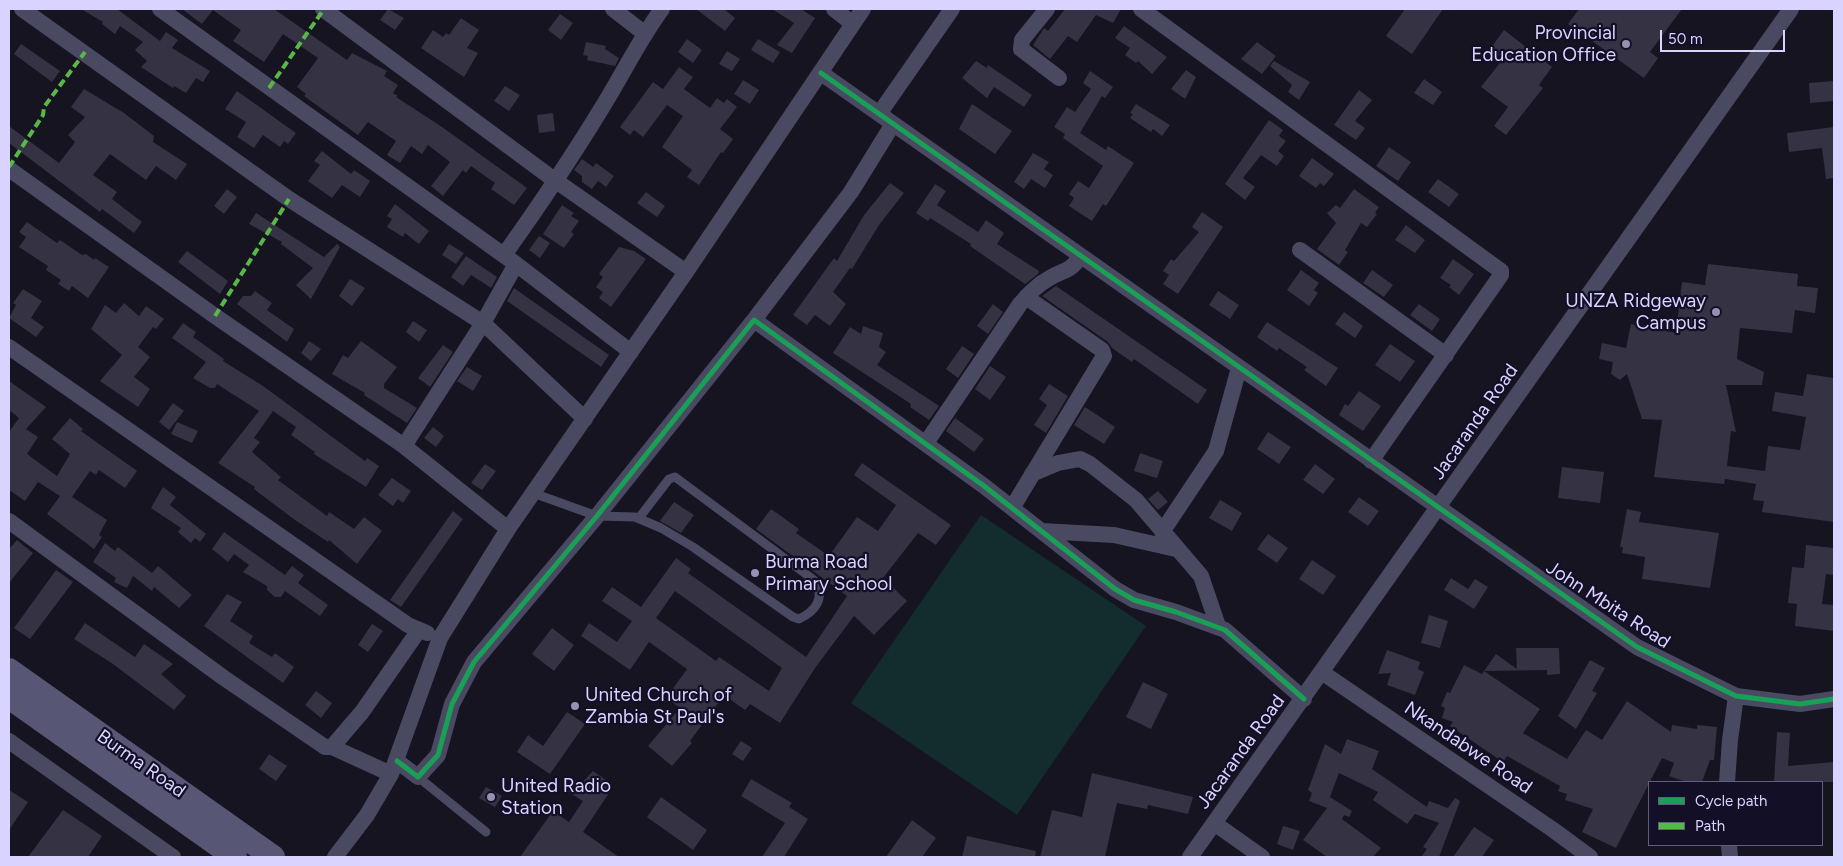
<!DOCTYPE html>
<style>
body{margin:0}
#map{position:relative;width:1843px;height:866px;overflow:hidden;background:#161421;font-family:Figtree,sans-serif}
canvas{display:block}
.frame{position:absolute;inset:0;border:10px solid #d9d4ff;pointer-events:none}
.legend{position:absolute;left:1648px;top:781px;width:175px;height:65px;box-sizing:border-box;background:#130f26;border:1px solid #625e7d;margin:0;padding:6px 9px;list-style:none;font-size:15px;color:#d9d4ff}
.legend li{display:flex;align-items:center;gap:10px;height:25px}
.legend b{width:25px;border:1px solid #625e7d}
.scale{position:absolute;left:1660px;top:30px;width:125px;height:22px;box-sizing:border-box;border:2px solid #d9d4ff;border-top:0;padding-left:6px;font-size:15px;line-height:18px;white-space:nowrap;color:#d9d4ff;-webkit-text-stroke:4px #130f26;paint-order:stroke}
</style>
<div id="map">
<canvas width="1843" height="866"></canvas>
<div class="frame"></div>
<ul class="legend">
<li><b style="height:6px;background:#1a9f57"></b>Cycle path</li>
<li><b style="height:6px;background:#58b947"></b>Path</li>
</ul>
<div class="scale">50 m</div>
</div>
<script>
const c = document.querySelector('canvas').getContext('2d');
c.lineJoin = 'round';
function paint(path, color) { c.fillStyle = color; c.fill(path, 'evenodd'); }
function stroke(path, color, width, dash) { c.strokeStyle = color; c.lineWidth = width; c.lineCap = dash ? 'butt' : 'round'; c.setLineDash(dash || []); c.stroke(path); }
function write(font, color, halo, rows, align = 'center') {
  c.font = font + ' Figtree,sans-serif'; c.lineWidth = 4.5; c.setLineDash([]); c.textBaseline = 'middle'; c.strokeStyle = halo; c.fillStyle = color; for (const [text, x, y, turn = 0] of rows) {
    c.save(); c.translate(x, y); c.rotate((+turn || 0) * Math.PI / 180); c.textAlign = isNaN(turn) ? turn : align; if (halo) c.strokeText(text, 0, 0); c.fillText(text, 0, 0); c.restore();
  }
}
paint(new Path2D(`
 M981 515 1146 626 1017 815 851 703Z`), '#132c2d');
paint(new Path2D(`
 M81 9H117L160 41 166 32 178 40 172 48 210 71 203 82 196 78 186 93 174 86 173 88 141 67 147 61 135 50 143 42 120 26 115 34 102 24 103 22Z
 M182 9H274L347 60 352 53 387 71 384 76 398 85 393 93 398 96 396 97 442 127 527 188 514 205 491 189 495 183 471 166 466 173 463 170 443 196 431 186 450 162 428 145 422 154 411 146 400 163 387 155 396 141 368 122 358 135 304 96 306 94 297 87 318 58 283 34 264 62 233 41 241 30 213 10 202 24Z
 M388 9 404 18 395 30 380 20Z
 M696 9H724L735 18 725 31Z
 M772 9H801L815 18 792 53 777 45 794 23Z
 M1065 9H1121L1113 23 1096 15 1077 42 1068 36 1050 59 1033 45 1044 28 1048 31Z
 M1405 9H1443L1412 54 1386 36Z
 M1579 9H1682L1650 52 1658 58 1644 78 1568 24Z
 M560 14 573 23 561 40 548 30Z
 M461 18 479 30 467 48 478 53 464 77 421 48 433 30 443 37 446 33 449 35Z
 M1124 26 1167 57 1152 74 1138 61 1136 63 1125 55 1130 48 1115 38Z
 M1504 30 1552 67 1539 85 1543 88 1506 135 1494 126 1508 107 1481 87 1503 59 1490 49Z
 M687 39 702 50 693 63 678 52Z
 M758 39 780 52 773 63 751 50Z
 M586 42 606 46 605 49 619 58 615 66 587 60 588 56 583 55Z
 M1257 42 1276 56 1262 74 1241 59Z
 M21 44 60 71 52 82 14 54Z
 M727 51 740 59 732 71 719 64Z
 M976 61 987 68 988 65 1032 95 1024 107 994 87 987 98 962 78Z
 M1274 61 1310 82 1299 100 1288 92 1292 85 1270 66Z
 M679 67 693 77 684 89 710 108 717 98 724 103 727 99 737 107 720 129 733 139 723 153 721 152 699 185 687 177 692 170 662 147 683 116 667 105 643 137 634 130 630 135 620 127 653 82 663 89Z
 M1186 70 1196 77 1185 99 1171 89Z
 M1090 71 1113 87 1105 98 1102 96 1080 133 1106 150 1108 146 1134 163 1106 206 1103 204 1092 221 1069 206 1074 198 1069 194 1078 181 1089 188 1103 166 1063 138 1065 134 1054 127 1067 107 1075 112 1091 89 1083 83Z
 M1424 79 1442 92 1433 105 1414 93Z
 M743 80 759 90 750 104 734 94Z
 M1834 81V101L1810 103 1809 83Z
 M505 86 520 95 509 111 494 101Z
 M84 89 124 113 154 136 153 142 187 164 176 180 156 166 146 180 110 154 93 175 117 192 112 199 142 222 134 233 102 209 100 212 9 143V126L59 163 75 142 68 135 85 117 71 107Z
 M1359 90 1372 100 1355 121 1365 128 1356 140 1334 125Z
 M237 91 296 133 288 144 284 141 280 147 263 135 254 148 237 137 246 122 225 109Z
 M972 104 1012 131 995 154 959 129Z
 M1136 104 1170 125 1162 136 1153 129 1151 132 1130 118 1133 114 1130 113Z
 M553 113 555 131 539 133 537 115Z
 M1269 120 1283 130 1279 136 1286 141 1278 151 1284 156 1277 166 1261 155 1243 178 1240 176 1255 187 1245 200 1225 184Z
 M1834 127V178L1826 179 1822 148 1789 152 1787 133Z
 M1389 147 1411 162 1398 181 1376 166Z
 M322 151 351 174 354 170 370 181 360 197 342 185 332 198 308 181 320 165 314 161Z
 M1033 153 1049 162 1044 169 1053 175 1045 188 1031 179 1024 189 1014 182Z
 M1312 158 1334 174 1324 186 1320 183 1316 188 1299 176Z
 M582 159 593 167 596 163 614 176 606 187 598 181 592 189 582 182V176L574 170Z
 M1438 179 1459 194 1449 207 1428 192Z
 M890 183 904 193 879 225 852 269 850 268 833 292 846 304 830 326 815 315 807 325 793 315 834 258 837 261 864 215Z
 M935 184 946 191 937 205 978 232 986 220 1004 233 997 244 1039 271 1038 274 1025 284 970 246 971 244 930 218 928 221 916 213Z
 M227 189 237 197 224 214 214 206Z
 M1354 189 1379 207 1375 213 1377 214 1367 227 1361 223 1345 250 1348 252 1339 265 1317 249 1336 223 1327 213 1336 205 1340 208Z
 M646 192 665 206 657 217 637 203Z
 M395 204 429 231 419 244 405 233 403 237 387 227 392 219 387 216Z
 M562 205 574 213 571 216 579 221 571 232 574 234 564 248 543 234Z
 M1202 212 1223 227 1178 294 1163 284 1169 275 1163 271 1171 259 1174 261 1199 232 1192 227Z
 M256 213 324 257 337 244 340 247 311 299 296 285 313 268 281 244 282 242 249 224Z
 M27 222 57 243 60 240 82 255 86 254 94 260 95 258 109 267 88 298 72 286 69 291 58 284 61 280 46 270 48 266 19 247 26 237 19 232Z
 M1406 225 1425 240 1415 253 1395 240Z
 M539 236 550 243 540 258 529 250Z
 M449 244 464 253 456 264 442 255Z
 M619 247 634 251 646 259 611 307 599 298 603 292 596 287 603 277 599 274Z
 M187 251 228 281 220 294 178 262Z
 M466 256 497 277 491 288 471 275 463 286 451 277Z
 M1453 259 1474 274 1459 295 1449 287 1451 285 1440 278Z
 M1708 264 1798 274 1797 286 1818 288 1815 313 1795 310 1792 333 1740 328 1737 359 1764 372 1762 385H1726L1736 432 1731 431 1727 466 1765 471 1768 446 1800 450 1806 417 1772 411 1775 392 1803 396 1807 374 1834 378V522L1762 512 1764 501 1753 500 1756 484 1725 479 1724 484 1654 477 1662 420 1642 419 1627 374 1620 380 1611 374 1613 362 1599 359 1602 343 1626 348 1631 324 1676 333 1682 282 1705 285Z
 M1301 270 1319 283 1314 290 1318 293 1309 306 1287 290Z
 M1372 270 1393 285 1384 297 1363 283Z
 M350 279 365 288 352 306 339 296Z
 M1056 286 1207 390 1198 404 1134 359 1132 362 1112 348 1108 342 1042 296Z
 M514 288 609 355 601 367 507 301Z
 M23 289 42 301 31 318 44 327 36 337 9 318 16 305 13 303Z
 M255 291 272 303 267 310 294 329 287 342 237 304 243 296H251Z
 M1218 291 1239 305 1230 319 1209 305Z
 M124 303 139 316 146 306 164 319 156 329 153 327 138 347 150 357 134 377 150 389 138 407 100 381 122 355 91 329 105 305 116 313Z
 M993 304 1003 312 988 334 977 326Z
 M1419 304 1440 319 1432 331 1410 315Z
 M1344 312 1363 326 1355 338 1335 324Z
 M413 321 427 330 419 342 406 332Z
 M1267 322 1338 368 1326 386 1304 370 1307 367 1279 348 1277 351 1257 337Z
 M183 323 196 332 193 337 224 359 223 361 263 386 365 461 367 458 379 466 366 487 314 454 315 452 291 435 296 427 273 411 254 438 260 442 252 452 281 477 278 480 327 516 329 512 354 529 364 517 382 531 357 564 329 540 328 542 295 520 259 493 254 489 255 487 218 463 259 411 217 384 215 388H210L193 378 206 362 172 338Z
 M863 326 883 333 879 347 886 352 877 365 939 406 929 420 910 407 911 404 833 353 850 327 861 334Z
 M309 341 321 349 311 361 301 353Z
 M361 341 397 367 384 384V388L417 408 407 423 364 395 365 393 332 374 343 355 348 358Z
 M1390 344 1415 361 1400 382 1375 365Z
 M443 345 453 352 430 387 418 378Z
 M962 346 974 354 958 378 946 369Z
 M990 366 1006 377 990 400 975 389Z
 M467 367 482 376 473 391 457 381Z
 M9 381 46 407 26 429 38 437 27 454 57 476 70 454 52 439 70 418 83 429 81 431 137 471 125 488 99 470 96 475 90 471 72 497 107 520 99 535 102 537 94 549 47 514 60 496 38 482 25 501 9 490V432L19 418 9 410Z
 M1049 384 1068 396 1046 433 1034 425 1047 405 1039 399Z
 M1359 391 1381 406 1363 431 1339 415 1345 404 1348 406Z
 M173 403 184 411 169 430 159 422Z
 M1085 407 1115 427 1104 444 1074 425Z
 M955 418 984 439 974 452 946 431Z
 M177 422 198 431 192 443 171 434Z
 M433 427 444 436 436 447 424 438Z
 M1268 432 1291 447 1279 464 1257 449Z
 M1140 453 1163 461 1157 478 1134 471Z
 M862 463 951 525 936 545 918 533 883 578 907 601 874 635 854 616 815 668 780 723 750 704 745 710 724 695 690 741 692 743 672 766 648 746 680 708 666 698 687 669 649 642 630 670 581 636 589 623 617 642 632 621 602 601 612 587 641 607 676 558 691 569 688 573 806 657 847 596 756 529 771 509 799 529 796 533 829 556 857 517 878 531 896 505 854 475ZM675 591 782 668 769 691 719 657 716 661 656 618Z
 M485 464 496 471 482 490 471 483Z
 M1315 464 1335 479 1323 494 1303 480Z
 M1562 467 1604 472 1600 503 1558 498Z
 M392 478 411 491 403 503 398 499 393 506 378 495Z
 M163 487 176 497 170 505 206 534 200 542 195 538 191 543 178 532 181 528 151 508Z
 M1158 491 1168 502 1158 510 1148 499Z
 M1359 497 1379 511 1368 526 1348 512Z
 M1220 500 1242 513 1232 531 1209 518Z
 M674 502 694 515 681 533 660 521Z
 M1627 509 1641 512 1639 522 1719 533 1710 588 1642 579 1645 557 1622 553 1623 547H1620Z
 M453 511 463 519 401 607 390 600Z
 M224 532 285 575 292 566 304 575 298 583 328 605 320 616 285 591 281 597H275L267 590V586L243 572 249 565 234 554 228 562 212 549Z
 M1268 534 1288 548 1277 563 1257 549Z
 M17 540 33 553 9 583V549Z
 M105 543 115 551 118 547 152 573 158 566 192 595 179 608 154 587 152 591 133 576 127 588 114 582 116 578 93 562Z
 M1806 545 1834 548V575L1826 574 1822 604 1834 605V631L1795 626 1797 604 1788 603 1792 567 1804 568Z
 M1312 560 1336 576 1323 595 1299 579Z
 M56 570 73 582 30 639 14 628Z
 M1451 578 1468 589 1475 579 1488 587 1474 609 1444 590Z
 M227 594 242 602 230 621 253 636 249 643 272 657 275 653 294 667 283 683 204 626Z
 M1429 615 1448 621 1440 648 1421 643Z
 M85 623 135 657 144 644 173 664 161 674 186 696 174 710 113 664 74 639Z
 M372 624 383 631 368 652 358 645Z
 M552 628 574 645 554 671 532 654Z
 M1516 648H1559L1560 674 1547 675V670L1484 671 1496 654 1517 669Z
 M1387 650 1420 662 1418 669 1424 672 1415 695 1387 685 1391 673 1378 674Z
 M1590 660 1605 668 1592 691 1597 693 1576 729 1558 716Z
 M1464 665 1482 674 1484 671 1540 709 1523 733 1567 759 1586 730 1602 740 1627 701 1671 732 1672 725 1697 729V725L1717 727 1714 760H1710L1702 782H1686L1669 776 1674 763 1662 758 1616 848 1582 832 1593 809 1565 800 1567 794 1558 791 1560 786 1507 756 1503 762 1450 726 1453 722 1442 718 1445 708 1441 706 1447 692 1450 693Z
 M1143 682 1168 694 1151 729 1126 717Z
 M316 691 332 703 321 718 305 705Z
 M567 712 585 724 550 774 517 752 528 735 543 746Z
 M1777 732 1790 733 1788 766 1834 762V782H1774Z
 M1347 739 1379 751 1372 769 1427 807 1429 801 1448 808 1455 798 1460 801 1439 857H1421L1427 849 1423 847 1439 823 1415 814 1407 824 1373 800 1378 792 1339 773 1330 797 1352 811 1349 817 1344 815 1342 819 1381 848 1373 857H1327L1303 840 1327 808 1309 801 1312 793 1308 790 1325 744 1341 754Z
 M741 741 752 748 743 761 732 754Z
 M269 754 287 766 276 781 259 769Z
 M593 771 606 780 602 784 611 790 583 832 619 857H520L553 811 569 822 583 801 567 791 574 779 581 784Z
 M1092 773 1193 797 1188 814 1148 805 1147 809 1117 803 1105 857H1040L1052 810 1082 817Z
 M751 779 792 803 789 807 808 819 784 857H762L785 823 741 796Z
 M486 787 502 796 495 807 479 798Z
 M9 790 28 802 9 830Z
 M661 797 707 830 693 850 647 817Z
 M63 810 102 836 88 857H28Z
 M912 820 936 838 922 857H886Z
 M1283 826 1300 831 1293 850 1277 844Z
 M1474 827 1494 840 1482 857H1453Z
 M967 836 1036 851 1035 857H962Z`), '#343243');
stroke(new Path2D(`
 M533 493 597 516 635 517 661 528 693 547 793 617 799 619C816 611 826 597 814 580L675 477 669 479 639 518
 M418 777 486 832`), '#4a4962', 9);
stroke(new Path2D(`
 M22 9 289 199 483 323 585 419
 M160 9 516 264 631 352
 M323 9 549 176 686 272
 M613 9 644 33
 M834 9 853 24
 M1047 9 1022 40 1021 49 1059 78
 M1141 9 1501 271V275L1371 461
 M821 73 1637 647 1736 696 1800 704 1834 699
 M879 114 952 9
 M9 169 215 316 404 446 508 529
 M1300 250 1446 355
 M504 255C539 206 572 157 603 106 623 74 639 40 662 9
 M754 320 851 192 893 124
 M9 347 408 625 427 633
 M926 443 1020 304C1029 294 1037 285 1048 279 1064 269 1068 274 1081 256
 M404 446 483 323 516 264
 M1032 474 1058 463 1080 459 1090 464 1136 500 1201 576 1218 626
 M1012 508 1104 356 1102 350 1026 297
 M9 521 224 678 325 747H332L362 712 419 630
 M1042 531 1114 535 1176 549
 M1162 532 1216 451 1239 368
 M1323 673 1552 829 1590 857
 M9 741 173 857
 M332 747 391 774
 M397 761 418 777 438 755 452 704 474 662 597 516 754 320 984 486 1115 589 1134 600 1176 612 1225 630 1304 699
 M1727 782 1730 740 1736 696
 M1214 823 1262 857
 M1729 845 1730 857
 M335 857 367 815 391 774 440 638 508 529 686 272 863 9
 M1190 857 1791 9`), '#4a4962', 16);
stroke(new Path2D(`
 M9 670 273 857
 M9 697 235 857`), '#575674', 24);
stroke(new Path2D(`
 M269 88 324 9
 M9 167 43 115 44 107 85 52
 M215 316 289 199`), '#58b947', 4, [8, 4]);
stroke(new Path2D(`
 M821 73 1637 647 1736 696 1800 704 1834 699
 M397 761 418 777 438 755 452 704 474 662 597 516 754 320 984 486 1115 589 1134 600 1176 612 1225 630 1304 699`), '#1a9f57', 5);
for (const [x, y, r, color] of [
 [1626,44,5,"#9591b1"],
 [1716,312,5,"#9591b1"],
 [755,573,5,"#9591b1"],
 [575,706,5,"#9591b1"],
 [491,797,5,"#9591b1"]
]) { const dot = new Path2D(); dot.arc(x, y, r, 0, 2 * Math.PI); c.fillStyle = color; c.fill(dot); stroke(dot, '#130f26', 2); }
write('19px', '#d9d4ff', '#130f26', [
 ["Provincial",1616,33,"right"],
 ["Education Office",1616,55,"right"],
 ["UNZA Ridgeway",1706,301,"right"],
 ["Campus",1706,323,"right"],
 ["Burma Road",765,562],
 ["Primary School",765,584],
 ["United Church of",585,695],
 ["Zambia St Paul's",585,717],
 ["United Radio",501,786],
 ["Station",501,808]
], 'left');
write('19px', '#d9d4ff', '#130f26', [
 ["Jacaranda Road",1475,422,-55],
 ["John Mbita Road",1608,605,33],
 ["Nkandabwe Road",1468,748,34],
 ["Jacaranda Road",1241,752,-54],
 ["Burma Road",141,764,35]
]);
</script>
